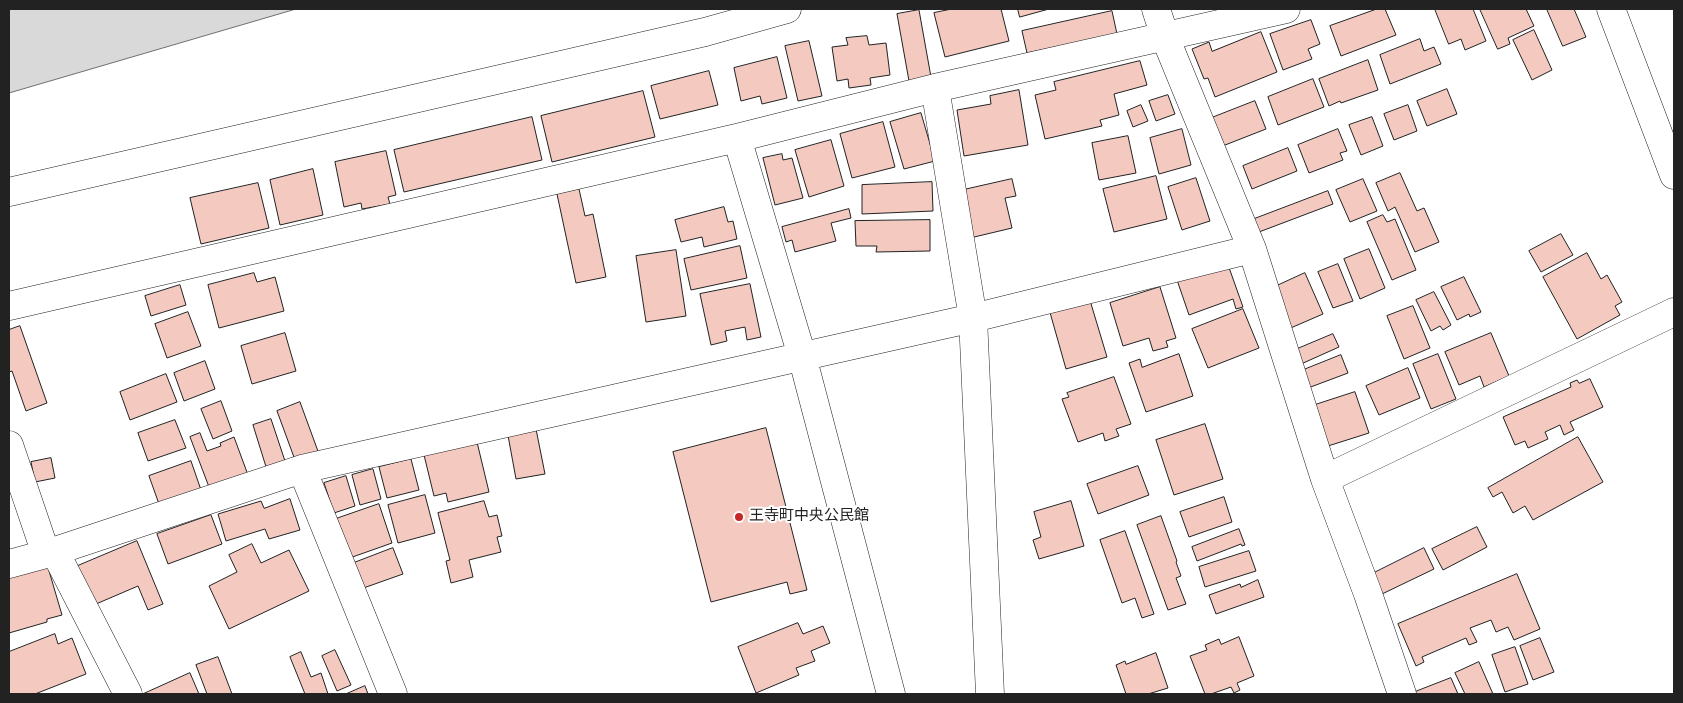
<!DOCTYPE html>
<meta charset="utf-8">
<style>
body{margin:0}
#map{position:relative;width:1683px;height:703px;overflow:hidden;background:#fff;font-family:"Source Sans 3",sans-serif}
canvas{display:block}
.frame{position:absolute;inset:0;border:10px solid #222;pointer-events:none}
</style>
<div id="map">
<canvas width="1683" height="703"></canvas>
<div class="frame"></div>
</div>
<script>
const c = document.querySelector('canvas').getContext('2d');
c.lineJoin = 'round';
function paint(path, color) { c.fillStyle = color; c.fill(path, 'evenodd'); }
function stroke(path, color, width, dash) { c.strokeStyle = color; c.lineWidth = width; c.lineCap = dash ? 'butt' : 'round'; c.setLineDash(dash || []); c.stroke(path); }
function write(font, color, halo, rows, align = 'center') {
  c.font = font + ' "Source Sans 3","Noto Sans JP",sans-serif'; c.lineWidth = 4; c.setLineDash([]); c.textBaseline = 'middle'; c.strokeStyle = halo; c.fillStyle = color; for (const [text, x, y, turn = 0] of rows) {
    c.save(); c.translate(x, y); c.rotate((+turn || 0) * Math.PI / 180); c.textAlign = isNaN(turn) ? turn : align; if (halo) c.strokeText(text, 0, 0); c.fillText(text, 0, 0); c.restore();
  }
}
const water = new Path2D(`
 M9 9H296L9 93Z`);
paint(water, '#d9d9d9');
stroke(water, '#6f6f6f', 1);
const building = new Path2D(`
 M952 9H1001L1009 41 945 57 934 13Z
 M1018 9H1049L1020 17Z
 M1377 9H1385L1396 35 1341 56 1330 26Z
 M1435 9H1473L1486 41 1465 50 1461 39 1449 44Z
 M1480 9H1526L1534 26 1508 38 1510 44 1498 49Z
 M1547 9H1574L1586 37 1563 46Z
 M919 10 931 77 909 81 897 14Z
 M1112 11 1117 34 1027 53 1022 31Z
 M1311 20 1320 44 1308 49 1312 59 1283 70 1270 34Z
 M1534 30 1552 70 1532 80 1513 40Z
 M1261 32 1277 72 1215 97 1208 78 1204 79 1192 49 1209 42 1212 51Z
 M867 36 869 45 886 43 890 75 870 78 871 85 849 88 848 79 837 81 832 47 848 45 846 38Z
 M1420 39 1424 51 1434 47 1441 64 1390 84 1380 55Z
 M809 41 822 96 798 101 785 46Z
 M777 57 787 98 762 104 760 96 741 101 734 68Z
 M1368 60 1378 90 1341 103 1340 101 1329 106 1319 79Z
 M1140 61 1147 85 1114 94 1119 115 1100 120 1102 126 1045 139 1035 95 1056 90 1054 82Z
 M709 71 718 105 660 119 651 86Z
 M1313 79 1324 107 1278 125 1268 97Z
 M1447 89 1457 114 1427 126 1417 101Z
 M1019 90 1028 145 964 156 957 110 991 104 990 96Z
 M643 91 655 137 552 162 541 116Z
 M1168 95 1175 114 1156 121 1149 101Z
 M1255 101 1266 129 1220 147 1209 119Z
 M1141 105 1148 121 1133 127 1127 111Z
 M1408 105 1417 131 1394 140 1384 114Z
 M921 113 935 161 904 169 890 122Z
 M532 117 542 160 404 192 394 150Z
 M1372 117 1383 146 1361 155 1349 125Z
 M883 122 895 167 852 178 840 134Z
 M1182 129 1191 165 1159 174 1150 138Z
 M1338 129 1347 151 1340 153 1343 160 1309 173 1298 145Z
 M1128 136 1136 173 1099 180 1092 143Z
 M831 140 844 186 809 197 795 150Z
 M1288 148 1297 171 1252 189 1243 166Z
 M386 151 396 195 388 197 390 204 362 209 361 203 344 207 335 162Z
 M782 154 783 160 792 158 803 198 775 205 763 158Z
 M313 169 323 215 280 225 270 180Z
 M1400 173 1417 211 1424 208 1439 242 1415 252 1395 207 1388 211 1376 183Z
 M1156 176 1167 219 1114 232 1103 189Z
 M1196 178 1210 221 1182 230 1168 187Z
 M1012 179 1016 196 1005 198 1012 228 970 238 959 191Z
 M1363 179 1377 211 1350 222 1336 190Z
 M932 182 933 211 862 214V185Z
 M258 183 269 228 201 244 190 198Z
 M579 189 585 216 593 214 606 277 576 283 557 194Z
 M1328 191 1333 204 1251 235 1249 221Z
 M724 207 728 222 733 221 737 239 704 247 702 237 681 242 675 220Z
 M849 209 851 218 831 223 836 241 795 252 792 240 786 242 782 227Z
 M1383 215 1387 222 1395 219 1416 270 1392 280 1367 222Z
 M930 220V251L876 252 877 246H856L855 221Z
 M1561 234 1573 255 1541 272 1529 251Z
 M740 246 747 278 691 290 684 259Z
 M1369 249 1385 288 1360 299 1344 259Z
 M676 250 686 316 646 322 636 256Z
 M1587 253 1601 279 1607 275 1622 302 1615 306 1620 315 1577 339 1543 277Z
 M1226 259 1243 307 1236 309 1233 299 1189 315 1176 277Z
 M1338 264 1353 301 1333 308 1318 272Z
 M254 273 257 282 275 277 284 311 219 328 208 285Z
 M1305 273 1323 314 1286 330 1268 290Z
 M1464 277 1481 312 1470 317 1469 314 1457 320 1441 287Z
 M750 284 761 337 747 340 745 327 725 331 727 341 711 345 700 294Z
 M180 285 186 305 151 316 145 296Z
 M1160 287 1176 338 1166 341 1168 347 1153 351 1149 338 1123 346 1110 303Z
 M1434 292 1451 325 1443 330 1440 326 1431 331 1416 300Z
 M1089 297 1107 357 1066 369 1049 309Z
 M1413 306 1430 348 1404 359 1387 316Z
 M1243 309 1259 348 1208 368 1192 329Z
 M188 312 201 346 167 358 155 324Z
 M20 326 47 403 26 411 12 371 9 372V330Z
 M285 333 296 371 252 384 241 346Z
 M1491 333 1509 376 1484 387 1480 376 1459 385 1445 352Z
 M1333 334 1339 347 1301 364 1295 350Z
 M1179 354 1193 396 1146 412 1129 363 1140 359 1142 367Z
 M1438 354 1456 399 1431 409 1413 364Z
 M1341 355 1348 373 1308 388 1301 371Z
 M205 361 215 389 184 401 174 373Z
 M1408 368 1420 398 1379 415 1366 386Z
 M166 374 177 402 130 420 120 392Z
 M1114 377 1131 424 1116 429 1119 436 1105 441 1103 433 1078 442 1062 399 1069 397 1067 393Z
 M1590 379 1603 407 1570 422 1574 430 1564 435 1560 425 1545 432 1548 439 1528 448 1525 441 1515 445 1503 417 1571 387 1570 383 1577 380 1579 383Z
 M1355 392 1369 433 1328 446 1315 405Z
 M221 401 232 431 213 439 201 409Z
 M300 402 319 454 295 460 277 411Z
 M271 419 286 464 267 470 253 425Z
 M175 420 186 448 148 461 138 433Z
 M535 424 545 474 516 479 507 430Z
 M1205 424 1223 479 1174 495 1156 440Z
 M766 428 807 590 790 594 787 582 711 602 673 452Z
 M200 433 207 451 221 446 220 443 234 437 248 475 209 487 190 437Z
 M1578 437 1603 482 1533 520 1525 506 1513 513 1502 492 1493 497 1488 488Z
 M477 442 489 492 448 502 446 493 434 496 424 455Z
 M51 458 55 478 35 482 31 462Z
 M411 459 419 490 387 498 379 467Z
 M191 461 201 490 159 504 149 476Z
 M1138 466 1149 495 1098 514 1087 484Z
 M373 469 381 499 360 505 352 475Z
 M346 476 355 506 334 513 324 483Z
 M425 495 435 533 398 543 388 505Z
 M1224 497 1232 522 1189 537 1180 512Z
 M290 499 300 530 269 539 265 529 226 541 218 514 261 501 264 508Z
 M484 501 489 517 497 515 502 536 497 537 501 552 469 560 473 577 451 583 446 561 450 560 438 513Z
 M1071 501 1084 546 1039 559 1033 540 1041 537 1034 512Z
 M379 504 392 543 344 560 330 521Z
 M211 515 222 544 168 564 157 534Z
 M1161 516 1177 561 1176 562 1181 576 1176 578 1186 604 1168 610 1137 525Z
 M1477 527 1487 547 1443 570 1432 549Z
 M1239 529 1245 545 1242 546 1241 544 1197 561 1192 547Z
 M1125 531 1154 614 1142 618 1135 598 1122 603 1100 540Z
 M137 541 163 604 148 610 138 586 89 607 73 568Z
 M252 544 261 563 289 550 309 591 229 629 209 586 237 572 229 555Z
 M393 548 403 574 355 591 346 566Z
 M1424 548 1434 569 1382 594 1372 574Z
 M1249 551 1256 571 1205 587 1199 567Z
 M47 564 62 615 47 619V622L9 633V575Z
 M1517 574 1540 629 1514 640 1508 627 1496 632 1491 620 1470 628 1477 642 1469 645 1466 638 1422 657 1424 662 1416 666 1398 624Z
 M1258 580 1264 597 1216 614 1209 595 1240 584 1241 587Z
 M798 623 803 634 823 626 830 643 811 651 815 661 796 668 799 675 756 693 738 647Z
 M55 634 58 644 72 638 86 674 35 694H9V652Z
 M1239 637 1254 676 1237 683 1240 690 1234 693 1231 687 1211 694H1205L1190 656 1207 650 1205 645 1219 639 1221 644Z
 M1540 638 1554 672 1533 680 1520 646Z
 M1515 647 1528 684 1505 692 1492 655Z
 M335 650 351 685 337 691 322 656Z
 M301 652 311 677 321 673 328 694H305L290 657Z
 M1156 653 1168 688 1148 694H1126L1116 665 1125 661 1126 664Z
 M218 657 232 694H207L196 665Z
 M1479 662 1493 694H1465L1455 673Z
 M190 673 199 694H143Z
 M1451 678 1458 694H1416L1415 692Z
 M365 686 368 694H346Z`);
paint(building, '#f3c9c0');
stroke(building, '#222', 1);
const minor = new Path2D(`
 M1156 9 1165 37 1252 249 1325 479 1368 594 1402 694
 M1611 9 1674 175
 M935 88 973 318 990 694
 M737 138 802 356 891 694
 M9 192 705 32 787 9
 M9 306 737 138 935 88 1286 9
 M9 445 46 554
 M302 469 393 694
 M1325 479 1674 312
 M54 550 128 694
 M9 564 46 554 302 469 973 318 1252 249`);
stroke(minor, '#222', 29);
stroke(minor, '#fff', 28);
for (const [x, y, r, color] of [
 [739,517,5,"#c62828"]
]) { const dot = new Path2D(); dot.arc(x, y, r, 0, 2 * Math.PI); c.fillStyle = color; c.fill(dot); stroke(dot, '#fff', 2); }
write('15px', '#222', '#fff', [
 ["王寺町中央公民館",749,517]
], 'left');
</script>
